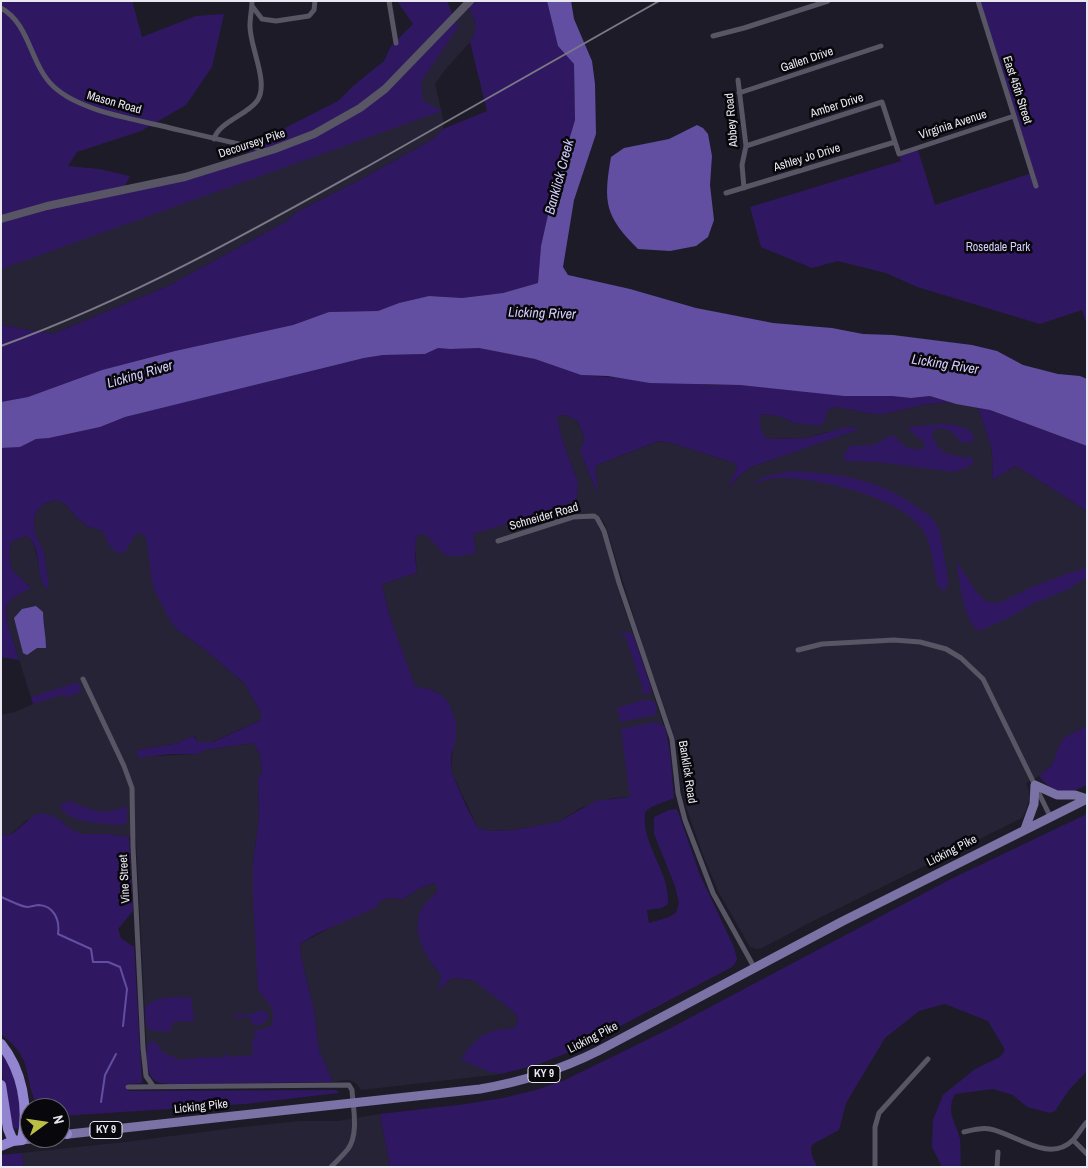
<!DOCTYPE html>
<style>
body{margin:0}
#map{position:relative;width:1088px;height:1168px;overflow:hidden;background:#1d1b28;font-family:"Archivo Narrow",sans-serif}
canvas{display:block}
.frame{position:absolute;inset:0;border:2px solid #e9e8f1;pointer-events:none}
.north{position:absolute;left:20px;top:1098px;width:50px;height:50px;box-sizing:border-box;background:#08070c;border:1px solid #626168;border-radius:50%;rotate:76deg;font-size:14px;font-weight:700;line-height:20px;text-align:center;color:#e9e8f1}
.north::after{content:'';display:block;margin:auto;width:18px;height:22px;background:#bbc045;clip-path:polygon(50% 0,100% 100%,50% 72%,0 100%)}
</style>
<div id="map">
<canvas width="1088" height="1168"></canvas>
<div class="frame"></div>
<div class="north">N</div>
</div>
<script>
const c = document.querySelector('canvas').getContext('2d');
c.lineJoin = 'round';
function paint(path, color) { c.fillStyle = color; c.fill(path, 'evenodd'); }
function stroke(path, color, width, dash) { c.strokeStyle = color; c.lineWidth = width; c.lineCap = dash ? 'butt' : 'round'; c.setLineDash(dash || []); c.stroke(path); }
function write(font, color, halo, rows, align = 'center') {
  c.font = font + ' "Archivo Narrow",sans-serif'; c.lineWidth = 5; c.setLineDash([]); c.textBaseline = 'middle'; c.strokeStyle = halo; c.fillStyle = color; for (const [text, x, y, turn = 0] of rows) {
    c.save(); c.translate(x, y); c.rotate((+turn || 0) * Math.PI / 180); c.textAlign = isNaN(turn) ? turn : align; if (halo) c.strokeText(text, 0, 0); c.fillText(text, 0, 0); c.restore();
  }
}
paint(new Path2D(`
 M462 1H470L466 6 473 14 476 31 470 42 445 70 435 84 444 123 442 132 435 138 360 180 297 212 287 221 168 286 53 334 1 325V219L121 191 275 149 466 5Z
 M950 402 978 408 991 446 993 464 992 480 1016 466 1087 511V726L1065 737 1059 746 1052 765 1039 776 1026 783 1029 791V800L1026 810 1022 818 817 919 762 948 757 949 750 947 719 893 703 855 687 810 683 790 680 757 675 738 644 649 605 524 599 516 598 527 602 532 621 599 666 732 670 753 630 797 613 798 581 808 558 822 514 830 490 831 478 828 451 771 453 747 443 696 432 690 415 687 389 614 382 584 417 573 415 546 416 538 420 534 426 535 435 543 476 553 473 534 577 498 578 482 562 439 557 416 565 415 576 419 583 433 584 443 582 456 597 493 595 468 597 465 660 441 671 443 735 463 737 467 729 488 740 475 751 467 859 429 827 432 806 438 768 439 762 434 759 426 760 414 779 416 794 423 826 413 828 409 838 407 872 414H884L922 405Z
 M55 500 64 503 78 519 89 527 103 531 107 538 131 541 136 534 140 533 146 538 176 629 204 649 245 684 261 713V720L212 742H197L195 736 183 740 179 743 139 750 137 757 197 754 206 750 253 743 260 754 262 773 258 779 259 817 253 863V897L297 1016 249 1083 169 1084 159 1083 153 1079 150 1073 147 1053 136 838 107 834H81L69 828 60 820H27L11 834 1 835V715L15 712 33 704 7 621 6 606 13 598 29 585 20 579 12 570 9 554 11 542 26 536 30 538 34 545 42 581 48 590 44 552 35 534 34 520 36 512 44 504Z
 M436 883 438 890 422 909 434 967 443 976 437 990 452 978 474 980 514 1012 518 1019 515 1028 491 1032 479 1066 490 1072 501 1074 361 1090 357 1084 352 1081 347 1080 333 1082 319 1050 314 1011 301 956 300 944 380 901 389 898 403 899 422 887Z
 M380 1114 390 1167H24L22 1153 125 1142 234 1128 300 1121H337Z`), '#272336');
paint(new Path2D(`
 M1 1H134L133 4 142 37 196 16 224 14 212 67 186 105 141 131 77 152 68 166 99 169 130 176 122 191 234 163 271 135 338 101 353 86 384 61 391 46 413 24 397 1H447L458 27 421 82 423 101 442 111 1 269Z
 M470 1H547L558 46 574 64 575 120 552 197 541 246 538 283 503 293 462 298 429 296 399 303 378 311 329 312 293 325 175 351 102 370 28 397 1 402V325L53 334 168 286 287 221 297 212 360 180 435 138 443 129 487 111 470 42C479 29 476 18 466 5Z
 M978 1H1087V325L1082 310 1040 324 917 287 886 273 838 261 812 268 761 247 750 207 901 161 899 154 917 147 935 205 1032 173Z
 M438 348 450 349 479 348 535 359 581 375 709 385H740L784 389 844 396H892L911 398 930 396 950 402 922 405 884 414H872L838 407 829 409 826 413 825 422 818 426 794 423 779 416 761 414C759 425 759 431 768 439L806 438 848 427 860 429 751 467 740 475 728 489 737 467 735 463 671 443 659 441 597 465 595 468 598 495 582 456 580 448 584 443 583 433 577 420 565 415 557 416 562 439 578 482 577 498 567 505 473 534 476 553 459 556H446L426 535 420 534 416 538 415 557 417 573 382 584 389 614 415 686 432 690 443 696 449 703 456 724V737L451 756V771L467 808 478 828 490 831 514 830 558 822 596 801 630 797 621 729 656 722 665 727 670 753 674 798 651 807 645 812C641 845 670 871 668 904L662 908 647 910 649 923 669 917 676 913 679 903 675 886 654 834V817L669 810 677 809 700 875 733 945 737 958 736 962 732 967 575 1050 536 1065 501 1074 490 1072 461 1060C467 1048 478 1037 490 1032 497 1029 507 1029 515 1028L518 1019 514 1012 473 980 452 978 437 991 442 976C427 959 409 931 422 908 426 902 433 896 438 890L435 883 422 887 403 899 389 898 380 901 375 908 316 934 300 944 301 956 314 1011 319 1050 333 1082 169 1084C164 1083 157 1083 153 1079 146 1071 144 1050 149 1042L155 1041C161 1050 163 1056 175 1056V1060L199 1058 200 1053 202 1058 224 1057 226 1052 228 1057 253 1055 252 1040H255L254 1031 270 1027 273 1022V1014L272 1008 258 990 253 897V863L259 817 258 779 262 772 260 754 253 743 206 750 197 754H171L137 758 138 750 179 743 183 740 194 736 197 742H213L261 720V713L245 684 204 649 176 629 169 619 153 587 146 538 140 533 136 534 124 553C109 553 108 542 103 531L89 527 78 519 64 503 55 500 44 504 36 512 34 520 35 534 44 552 49 590C33 581 44 544 26 536L11 542 9 554 12 570 31 588 13 598 6 606 7 621 19 660 1 657V448L20 447 36 439 49 438 100 427 125 417 364 358 383 355 425 354Z
 M978 408 990 410 1087 446V511L1016 466 992 480 993 464 991 446Z
 M942 424C955 425 969 425 975 438L969 443 961 442 949 430 936 428 932 433C938 456 950 455 972 458L974 463 968 467 954 472 878 462 846 461 844 459 845 452 850 446 874 445 890 436H895C902 446 910 451 923 449L925 444C920 438 911 434 908 427Z
 M792 471C838 473 878 479 917 507 921 510 928 514 932 518 940 527 942 544 944 555 946 567 949 578 947 589L941 590 937 584C933 567 932 543 922 529 901 497 811 476 774 478 767 479 759 482 752 484 762 475 780 473 792 471Z
 M956 561 978 594 987 602 999 603 1032 587 1069 573 1087 568V580L1084 579 1067 590 1034 603 1010 617 984 629 976 630C962 611 960 584 956 561Z
 M624 632 633 634 651 688V692L644 694 641 693 643 689 625 635 621 636 622 633Z
 M75 683 79 684 82 688 80 692 67 698 65 694 33 704 31 697Z
 M648 700 655 702 657 707 655 715 621 722 617 708 640 701Z
 M1087 726V785C1064 796 1055 795 1039 776L1052 765 1059 746 1065 737Z
 M70 801C83 806 96 814 112 811 118 810 121 807 127 807V822L123 825C103 823 69 825 59 805Z
 M36 814H48L60 820 69 828 81 834H107L129 837 133 911 118 929 121 938 134 947 142 1083 127 1084 128 1091 335 1090 338 1091V1093L245 1104 61 1116 60 1108H40C30 1097 29 1077 25 1064 21 1051 11 1042 1 1034V835L12 834Z
 M1087 814V1071L1069 1090 1055 1111 1050 1113 1027 1107 1013 1095 993 1089 955 1094C945 1112 956 1122 960 1139 961 1148 960 1158 961 1167H942L932 1147 933 1120 943 1095 975 1069 1000 1057 1005 1050 988 1021 945 1004 919 1011 885 1038 846 1103 839 1130 813 1144 811 1147 812 1156 817 1167H390L380 1114 466 1104 503 1098 536 1090 565 1080 667 1030 951 879Z
 M190 997 192 1001 194 1021 173 1022 171 1031C147 1032 145 1032 145 1007 157 995 173 998 190 997Z
 M262 1010 268 1013V1019C263 1024 258 1028 251 1023V1017L234 1018V1015L251 1014Z
 M1 1050 15 1076 21 1112 20 1128 13 1129 11 1127C7 1101 1 1076 1 1050Z
 M22 1153 24 1167H1V1155Z`), '#2f1861');
paint(new Path2D(`
 M547 1H571L574 19 592 61 595 84 596 134 574 200 563 267 568 275 630 289 696 308 773 323 832 328 863 334 893 335 972 345 997 351 1023 365 1058 374 1080 376 1087 379V446L990 410 956 404 930 396 911 398 892 396H844L740 385 650 383 608 376 581 375 535 359 479 348 450 349 438 348 425 354 383 355 364 358 125 417 100 427 49 438 36 439 20 447 1 448V402L28 397 102 370 175 351 293 325 329 312 378 311 399 303 429 296 462 298 503 293 538 283 541 246 552 197 575 120 574 64 558 46Z
 M697 125 703 128 708 134 712 156 710 185 714 220 708 237 696 246 670 251 638 249C605 216 603 203 611 157L624 148 669 139Z
 M36 606 43 612C43 624 46 636 46 648H37L27 655 23 653 14 618 22 609Z`), '#624fa2');
stroke(new Path2D(`
 M1 897C9 900 19 906 27 907 31 907 35 905 39 905 54 906 60 920 58 934L91 949 93 962H108L120 967 127 989 123 1026
 M101 1102 105 1075 116 1054`), '#624fa2', 2);
stroke(new Path2D(`
 M389 1 396 43
 M978 1 1036 186
 M252 6 262 19 276 21 309 16 314 10 315 1
 M1 8C30 24 30 64 53 86 78 110 129 118 162 126 196 134 229 142 262 149L266 152
 M713 36 744 28 828 1
 M738 80 746 146 742 165 744 188
 M739 93 881 46
 M214 139C219 122 247 115 257 101 270 83 249 46 250 25 250 17 252 9 252 1
 M746 146 882 102 899 154 1014 116
 M726 193 895 142
 M498 541 573 517 594 516 597 518 604 531 619 583 672 739 678 793 685 820 713 893 754 967
 M798 650 822 644 894 640 920 642 946 649 961 658 983 679 1050 816
 M83 679 124 766 132 788 133 847 143 1048 146 1076 153 1086
 M128 1087 349 1085 352 1090C353 1107 359 1134 348 1149 343 1155 337 1161 331 1167
 M964 1132C972 1130 982 1127 990 1129 1016 1134 1049 1164 1073 1140 1078 1135 1082 1127 1087 1122
 M1073 1140 1087 1154
 M875 1167V1127L879 1113 928 1059
 M997 1167 998 1152`), '#585565', 5);
stroke(new Path2D(`
 M1 219 47 206 185 177 275 149 314 134 360 108 385 89 470 1`), '#585565', 8);
stroke(new Path2D(`
 M1025 829 1034 804 1035 785 1057 795H1075L1087 799
 M60 1135 480 1089C521 1082 560 1070 598 1051L843 921 1087 799
 M22 1140 39 1138`), '#7b72a5', 9);
stroke(new Path2D(`
 M1 1044C22 1070 29 1107 22 1140L13 1141 1 1146
 M1 1085 8 1129 13 1141
 M60 1127 67 1134`), '#9385d0', 10);
stroke(new Path2D(`
 M1 346C131 299 250 232 370 165 466 110 563 56 659 1`), '#7b7984', 2);
for (const [x, y, w] of [
 [544,1074,32],
 [106,1130,32]
]) { const box = new Path2D(); box.roundRect(x - w / 2, y - 8.5, w, 17, 4); c.fillStyle = '#08070c'; c.fill(box); stroke(box, '#e9e8f1', 1); }
write('bold 11px', '#e9e8f1', null, [
 ["KY 9",544,1074],
 ["KY 9",106,1130]
]);
write('12px', '#e9e8f1', '#08070c', [
 ["Gallen Drive",807,60,-19],
 ["East 45th Street",1017,90,72],
 ["Mason Road",114,103,16],
 ["Amber Drive",837,106,-18],
 ["Abbey Road",732,120,-95],
 ["Virginia Avenue",953,125,-18],
 ["Decoursey Pike",252,144,-18],
 ["Ashley Jo Drive",807,158,-17],
 ["Schneider Road",544,517,-16],
 ["Banklick Road",687,772,81],
 ["Licking Pike",952,851,-27],
 ["Vine Street",125,879,-93],
 ["Licking Pike",593,1038,-27],
 ["Licking Pike",201,1107,-6]
]);
write('12px', '#d4cdfb', '#08070c', [
 ["Rosedale Park",998,248]
]);
write('italic 14px', '#d3ccfa', '#08070c', [
 ["Banklick Creek",560,177,-75],
 ["Licking River",542,314,2],
 ["Licking River",945,365,9],
 ["Licking River",140,375,-16]
]);
</script>
